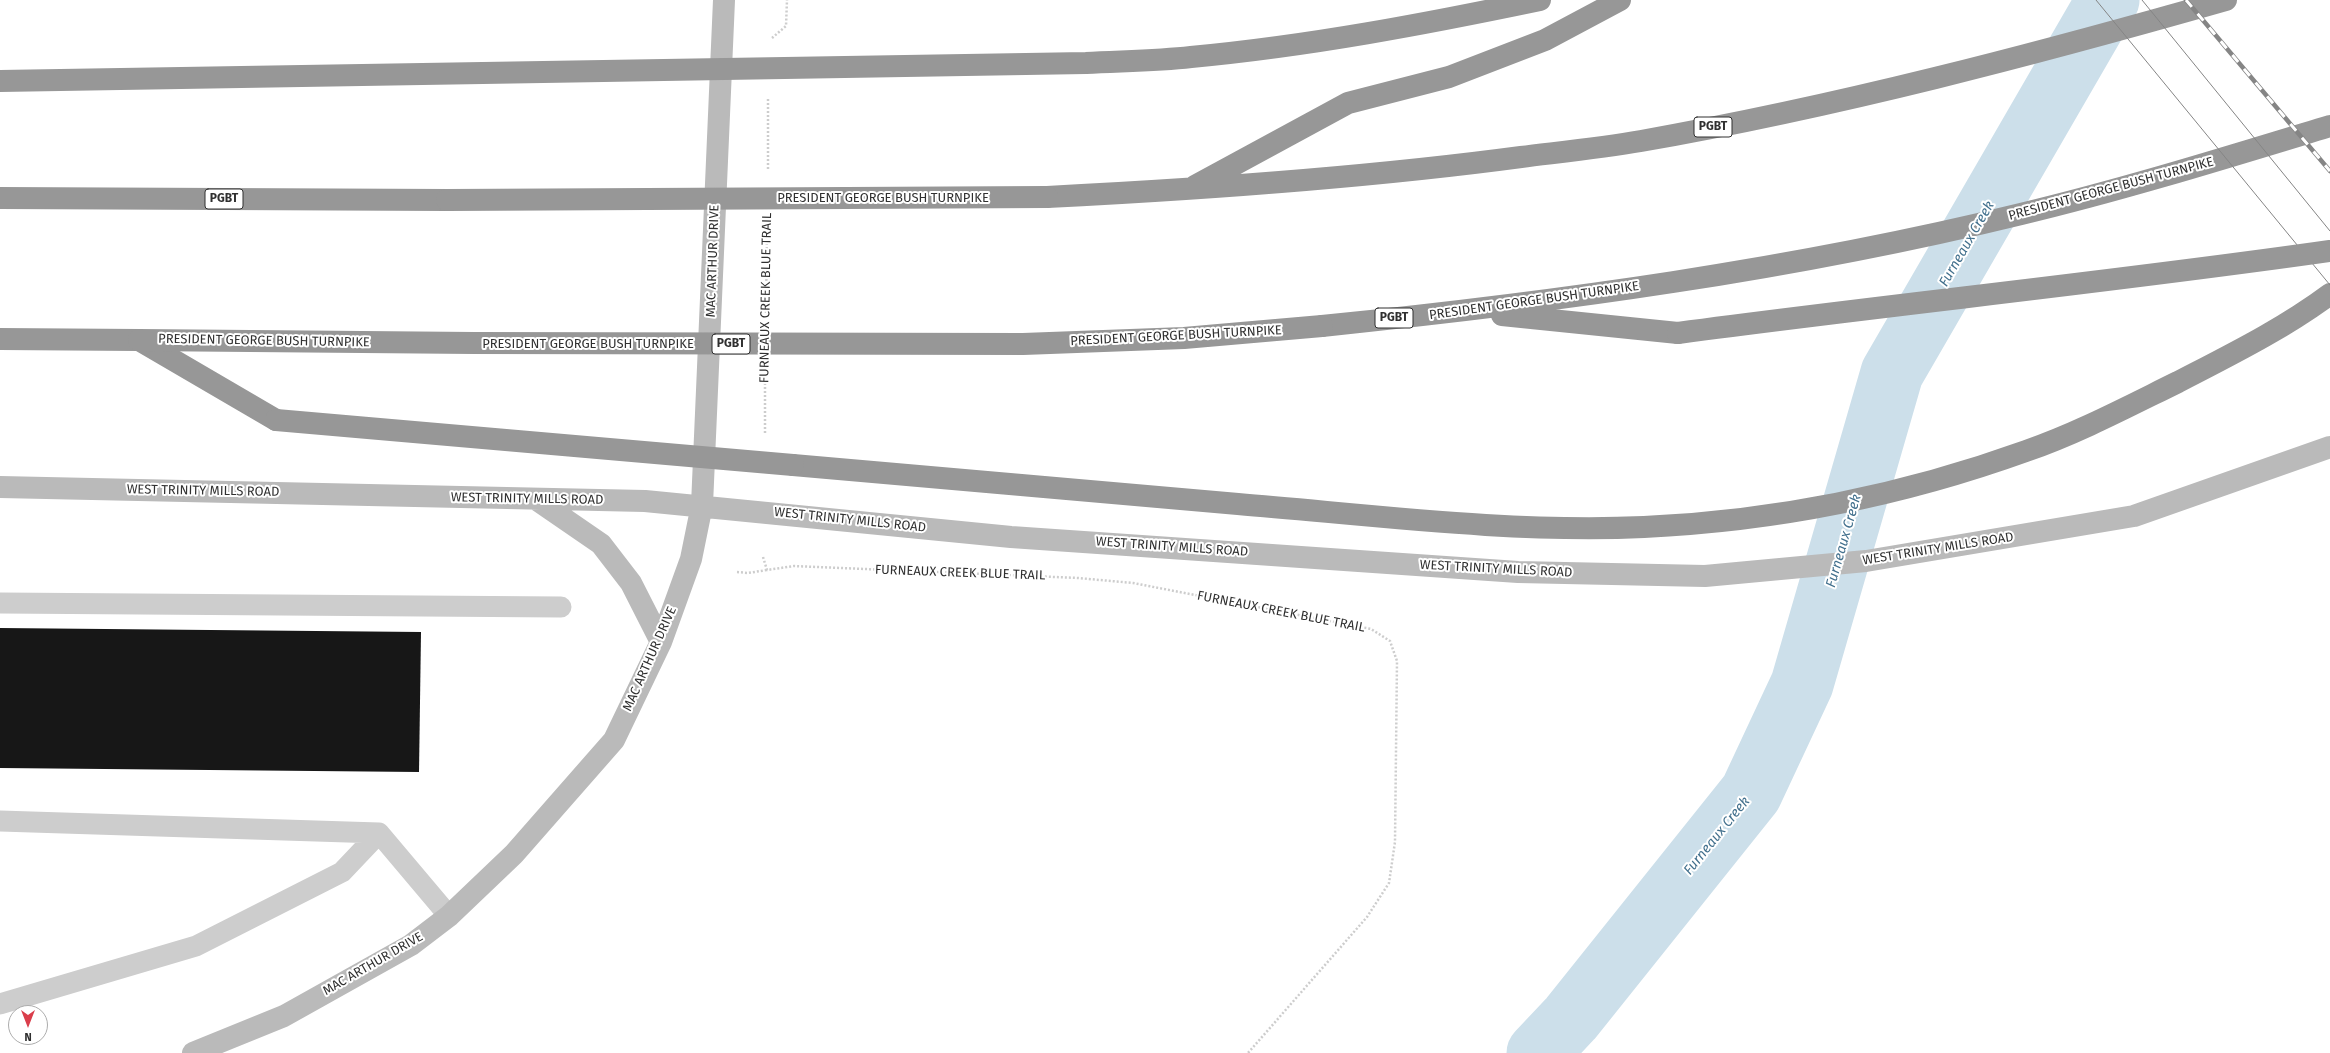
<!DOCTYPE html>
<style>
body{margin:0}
#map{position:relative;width:2330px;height:1053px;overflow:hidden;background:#fff;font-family:"Fira Sans",sans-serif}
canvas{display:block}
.north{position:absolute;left:8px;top:1005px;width:40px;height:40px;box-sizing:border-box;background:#fff;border:1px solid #acacac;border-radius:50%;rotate:180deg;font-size:11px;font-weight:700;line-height:16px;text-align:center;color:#303030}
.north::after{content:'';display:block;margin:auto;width:14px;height:18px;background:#da3e4b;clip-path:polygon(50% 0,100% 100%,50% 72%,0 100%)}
</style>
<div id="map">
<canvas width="2330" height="1053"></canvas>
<div class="north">N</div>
</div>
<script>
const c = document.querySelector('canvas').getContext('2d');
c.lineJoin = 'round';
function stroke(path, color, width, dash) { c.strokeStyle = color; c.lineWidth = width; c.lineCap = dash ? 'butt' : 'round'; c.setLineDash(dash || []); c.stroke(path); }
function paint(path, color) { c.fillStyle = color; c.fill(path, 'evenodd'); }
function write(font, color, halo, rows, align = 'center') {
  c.font = font + ' "Fira Sans",sans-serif'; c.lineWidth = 4; c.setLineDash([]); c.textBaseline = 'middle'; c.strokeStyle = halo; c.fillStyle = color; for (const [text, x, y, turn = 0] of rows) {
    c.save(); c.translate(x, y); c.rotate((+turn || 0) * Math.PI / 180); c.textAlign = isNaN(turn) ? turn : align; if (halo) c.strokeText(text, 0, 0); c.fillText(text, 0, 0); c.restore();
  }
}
stroke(new Path2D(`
 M1538 1053 1571 1018 1751 793 1802 684 1892 373 2108 0`), '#ccdfea', 63);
paint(new Path2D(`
 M0 628 421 632 419 772 0 768Z`), '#171717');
stroke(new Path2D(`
 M772 38 786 26 787 0
 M768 169V98
 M766 313 767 228
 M765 433V372
 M763 557 767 570 794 566 1078 578 1133 583 1371 629 1390 641 1397 661 1395 842 1389 883 1367 917 1248 1053
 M737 572 748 573 767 570`), '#cdcdcd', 2.5, [2, 2]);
stroke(new Path2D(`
 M0 603 561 607
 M0 821 379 833 449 916
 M0 1004 196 946 342 872 379 833`), '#cdcdcd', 21);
stroke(new Path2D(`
 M0 487 645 501 1011 537 1518 572 1705 576 1866 561 2134 516 2330 447
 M537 500 601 544 631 583 661 642
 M193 1053 284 1016 411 945 449 916 514 854 614 740 661 642 691 559 702 505 724 0`), '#bababa', 22);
stroke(new Path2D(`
 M1195 186 1348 103 1449 77 1545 40 1620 0
 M1047 197C1205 189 1364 178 1521 157 1561 152 1601 148 1641 141 1839 106 2033 55 2226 0
 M0 198 447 200
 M1502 315 1678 333
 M1322 326C1556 302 1792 270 2021 214 2125 189 2228 157 2330 126
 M0 339 139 340 276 420
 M793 465C941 478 1090 491 1238 504 1372 515 1510 533 1644 527 1774 521 1904 495 2026 451 2078 433 2129 406 2178 382 2230 355 2283 329 2330 294`), '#979797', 22);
stroke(new Path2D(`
 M2096 0 2330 285
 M2142 0 2330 231`), '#858585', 1);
const rail = new Path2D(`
 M2186 0 2330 171`);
stroke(rail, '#858585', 4.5);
stroke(rail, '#fff', 3, [9]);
stroke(new Path2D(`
 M0 81 1086 63C1121 61 1156 61 1191 57 1309 46 1425 24 1540 0
 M447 200 1047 197
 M1678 333C1895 304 2113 282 2330 251
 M139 340 474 343 1023 344 1184 338 1322 326
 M276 420 793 465`), '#979797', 22);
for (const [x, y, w] of [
 [1713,127,38],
 [224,199,38],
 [1394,318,38],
 [731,344,38]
]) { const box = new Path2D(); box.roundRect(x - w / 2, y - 10, w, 20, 3); c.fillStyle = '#fff'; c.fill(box); stroke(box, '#303030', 1); }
write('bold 12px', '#303030', null, [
 ["PGBT",1713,127],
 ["PGBT",224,199],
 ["PGBT",1394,318],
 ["PGBT",731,344]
]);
write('13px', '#303030', '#fff', [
 ["PRESIDENT GEORGE BUSH TURNPIKE",2111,189,-15],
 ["PRESIDENT GEORGE BUSH TURNPIKE",883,198],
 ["MAC ARTHUR DRIVE",713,261,-88],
 ["FURNEAUX CREEK BLUE TRAIL",766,298,-89],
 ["PRESIDENT GEORGE BUSH TURNPIKE",1534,301,-8],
 ["PRESIDENT GEORGE BUSH TURNPIKE",1176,336,-3],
 ["PRESIDENT GEORGE BUSH TURNPIKE",264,341,1],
 ["PRESIDENT GEORGE BUSH TURNPIKE",588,344],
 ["WEST TRINITY MILLS ROAD",203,491,1],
 ["WEST TRINITY MILLS ROAD",527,499,1],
 ["WEST TRINITY MILLS ROAD",850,520,6],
 ["WEST TRINITY MILLS ROAD",1172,547,4],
 ["WEST TRINITY MILLS ROAD",1938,549,-9],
 ["WEST TRINITY MILLS ROAD",1496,569,3],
 ["FURNEAUX CREEK BLUE TRAIL",960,573,2],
 ["FURNEAUX CREEK BLUE TRAIL",1281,612,11],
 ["MAC ARTHUR DRIVE",650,659,-66],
 ["MAC ARTHUR DRIVE",373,964,-30]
]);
write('italic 14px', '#42708d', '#fff', [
 ["Furneaux Creek",1967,244,-60],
 ["Furneaux Creek",1844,541,-74],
 ["Furneaux Creek",1717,836,-51]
]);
</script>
